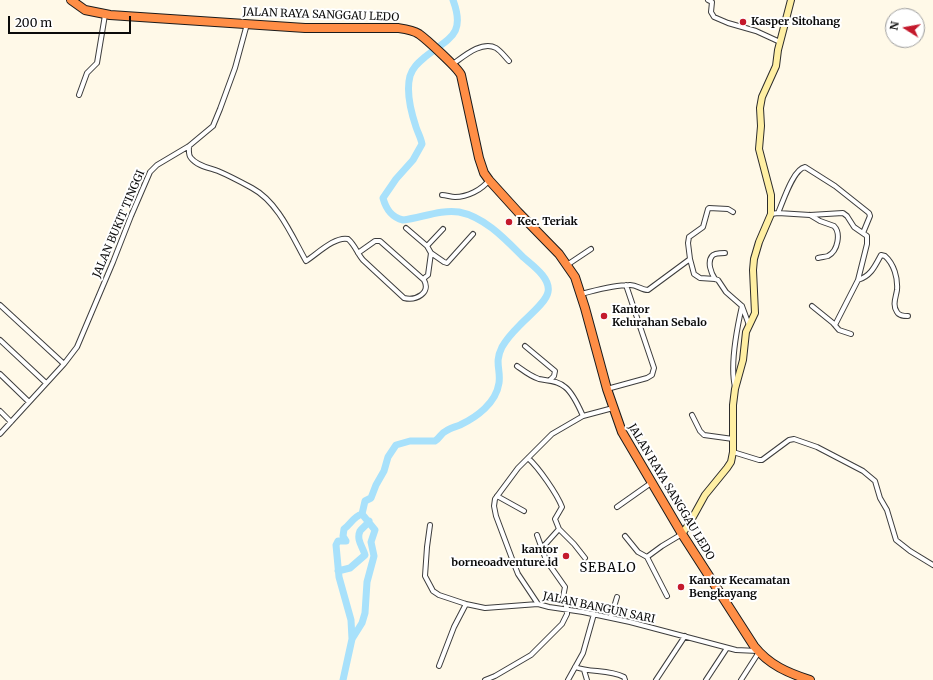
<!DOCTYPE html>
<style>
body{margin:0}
#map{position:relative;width:933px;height:680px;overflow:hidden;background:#fff9e8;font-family:Merriweather,serif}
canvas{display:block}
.north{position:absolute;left:885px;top:8px;width:40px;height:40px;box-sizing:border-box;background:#fff;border:1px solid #9d9d9d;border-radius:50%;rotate:281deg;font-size:11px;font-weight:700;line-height:16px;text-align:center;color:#0a0a0a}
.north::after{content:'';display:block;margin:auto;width:14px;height:18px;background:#c4192c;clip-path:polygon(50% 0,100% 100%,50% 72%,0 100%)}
.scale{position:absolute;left:8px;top:16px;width:123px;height:18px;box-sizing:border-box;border:2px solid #0a0a0a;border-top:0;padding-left:5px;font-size:12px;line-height:14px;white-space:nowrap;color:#0a0a0a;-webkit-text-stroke:3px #fff;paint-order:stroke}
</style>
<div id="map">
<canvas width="933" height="680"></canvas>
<div class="north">N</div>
<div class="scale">200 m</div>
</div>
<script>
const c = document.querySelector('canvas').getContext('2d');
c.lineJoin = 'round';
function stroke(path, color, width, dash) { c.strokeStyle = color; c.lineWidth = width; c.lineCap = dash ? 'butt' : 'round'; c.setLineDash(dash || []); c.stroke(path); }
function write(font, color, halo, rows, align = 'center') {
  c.font = font + ' Merriweather,serif'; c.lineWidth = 4; c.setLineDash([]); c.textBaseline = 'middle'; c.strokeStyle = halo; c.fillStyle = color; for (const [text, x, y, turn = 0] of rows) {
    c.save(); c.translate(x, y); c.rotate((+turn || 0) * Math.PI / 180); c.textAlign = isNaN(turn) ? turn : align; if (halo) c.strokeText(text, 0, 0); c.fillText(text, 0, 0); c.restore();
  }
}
stroke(new Path2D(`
 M338 571 350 568 365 555C363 547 356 540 360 531 363 527 367 525 369 521
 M352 639 351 620 339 577 336 545 338 541H346L343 536 344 529C352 523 353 517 362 514
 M343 680 352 639 362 623 365 613 367 582 374 556 371 542 375 530 362 514 365 501 371 498 376 485 384 471 388 457 396 445 410 441H435C440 438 441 433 446 431 450 428 455 427 460 425 477 417 496 403 499 383 501 369 494 363 502 347 506 340 513 332 519 326 527 317 546 303 548 292 551 278 532 265 523 257 506 240 485 217 459 212 441 209 421 218 403 220 391 217 386 209 383 198L396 179 413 160 422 144C421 138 418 133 416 127 411 112 406 91 410 76 413 67 418 63 425 57 449 38 466 35 453 0`), '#a8e1fb', 7);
const street = new Path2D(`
 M708 0 712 2 711 12 714 17 728 23 756 31 780 42
 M453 64C463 57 482 40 496 48 501 51 505 57 509 61
 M79 95 87 73 97 63 105 15
 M189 146C189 150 188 155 191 158 197 166 210 168 218 171 230 176 241 182 252 188 278 202 292 236 306 261 317 254 335 236 348 239 355 245 357 253 363 260L404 298C416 301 431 293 424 280L380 241H375L358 253
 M442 195C446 195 451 197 455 197 467 197 482 190 489 180
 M778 213C783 202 793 169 805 167L835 186 869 213 870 216 863 233
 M771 214 778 213 810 215 843 213 847 216 854 227 867 236V244L858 280 835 325
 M810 215 820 221 834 226C841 233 838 251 828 256 825 257 822 257 818 258
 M406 228 427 246 431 253 428 275 423 279
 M427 246 443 229
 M431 253 444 262 447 263 473 234
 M690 259 688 243 689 237 703 227 708 209 709 208 728 209 733 212
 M567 265 591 249
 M715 279C711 273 707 262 712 256 714 253 721 253 725 253
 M858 280C871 276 875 266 881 255L885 256C894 264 898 278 897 290 896 297 892 305 897 312 899 316 904 316 908 316
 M581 294C597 290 613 285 629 285 636 284 641 290 648 290L690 259 694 274 700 278 715 279 718 280 726 292 742 306 749 325
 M0 305 64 364
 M812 306 833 323 839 330 851 334
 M0 340 46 383
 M525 346 555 371 554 376 550 380
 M517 366C524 371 530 376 539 379 548 381 557 380 565 387 573 393 579 407 583 416
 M0 374 29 402
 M735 387C730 366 737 328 742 306
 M607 389 647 378 652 375 654 368 626 285
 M0 411 11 422
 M692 415 700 431 704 435 733 439
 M0 434 64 364 77 347 113 262 131 216 150 172 157 165 189 146 213 126 220 109 235 68 247 24
 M733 452 759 460H762L789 440 794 439 817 447 863 471 875 481 880 498 887 510 896 540 910 551 933 565
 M528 458C539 468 557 494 562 507L555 519 559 529 542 548
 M497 496 524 511
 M617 507 651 483
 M430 525 427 547 425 576 433 591 439 595 466 604 485 608 538 604 549 607 583 612 630 622 736 650 758 651
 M559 529 574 544 585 558
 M625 536 638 552 647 557
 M667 596 647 557 662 546 682 534
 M538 604 518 574 514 564 496 516 494 506 495 499 518 468 552 434 583 416 613 408
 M611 617 617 597
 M439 666 454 627 466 604
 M575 667C591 673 608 669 624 677L625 680
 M584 670 587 680
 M485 680 495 676 531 655 562 624 567 614V609L563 597 565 587 546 560 537 535
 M568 680 583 653 594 614
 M656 680 685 636
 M706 680 727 648
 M741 680 759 652`);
const secondary = new Path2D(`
 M682 534 689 524 705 495 727 468 731 462 733 452V405L735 389 743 360 746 332 755 313 753 270 754 259 759 242 771 214V195L759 149 761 126 760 108 762 97 776 66 778 50 791 0`);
const highway = new Path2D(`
 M71 0 85 10 110 15 305 28H398C405 29 413 30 419 34 426 39 458 68 461 75L479 158 484 173 489 180 518 212 559 254 575 277 585 308 607 389 622 432 682 534 754 646C769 665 788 673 810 680`);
stroke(street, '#3d3d3d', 6);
stroke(secondary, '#2c2c2c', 8);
stroke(highway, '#1b1b1b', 10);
stroke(street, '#fff', 4);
stroke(secondary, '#ffefa3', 6);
stroke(highway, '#ff8e46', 8);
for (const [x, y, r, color] of [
 [743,22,4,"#c4192c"],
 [509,222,4,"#c4192c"],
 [604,316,4,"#c4192c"],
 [566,556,4,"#c4192c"],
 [681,587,4,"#c4192c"]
]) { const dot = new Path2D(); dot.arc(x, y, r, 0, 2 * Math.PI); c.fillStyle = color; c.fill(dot); stroke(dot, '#fff', 1.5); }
write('11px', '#0a0a0a', '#fff', [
 ["JALAN RAYA SANGGAU LEDO",321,15,2],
 ["JALAN BUKIT TINGGI",119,224,-67],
 ["JALAN RAYA SANGGAU LEDO",671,492,59],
 ["JALAN BANGUN SARI",599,608,12]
]);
write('bold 11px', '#0a0a0a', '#fff', [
 ["Kasper Sitohang",751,22],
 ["Kec. Teriak",517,222],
 ["Kantor",612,310],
 ["Kelurahan Sebalo",612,323],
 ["kantor",558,550,"right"],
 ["borneoadventure.id",558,563,"right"],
 ["Kantor Kecamatan",689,581],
 ["Bengkayang",689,594]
], 'left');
c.letterSpacing = '1px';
write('13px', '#0a0a0a', '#fff', [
 ["SEBALO",608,568]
]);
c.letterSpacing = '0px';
</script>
